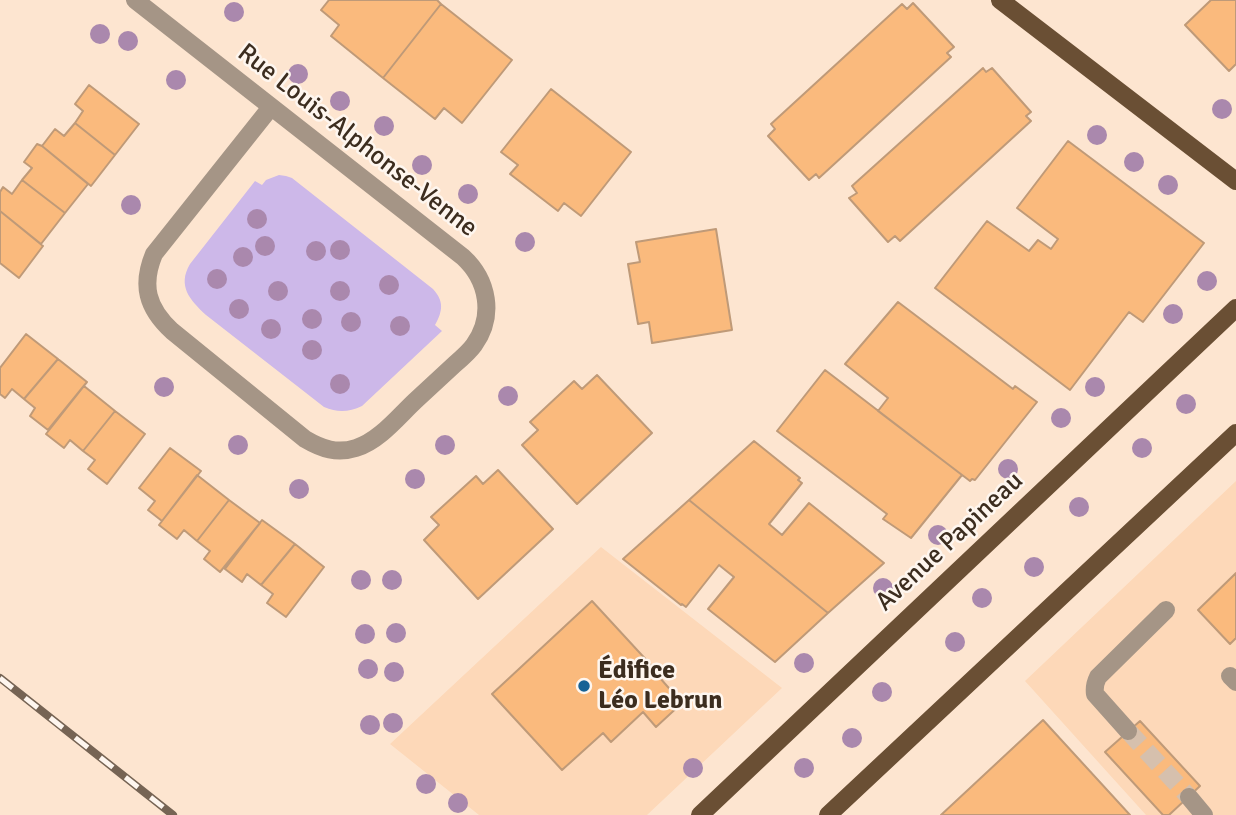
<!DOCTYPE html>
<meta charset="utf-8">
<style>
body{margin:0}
canvas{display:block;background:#fde5d0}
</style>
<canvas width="1236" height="815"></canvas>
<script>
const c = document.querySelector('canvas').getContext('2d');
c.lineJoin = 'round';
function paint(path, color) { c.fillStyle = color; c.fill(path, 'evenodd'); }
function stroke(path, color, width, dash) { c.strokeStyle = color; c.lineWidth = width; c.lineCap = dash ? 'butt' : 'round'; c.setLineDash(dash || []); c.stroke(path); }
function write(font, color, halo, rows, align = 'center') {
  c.font = font + ' Signika,sans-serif'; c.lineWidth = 5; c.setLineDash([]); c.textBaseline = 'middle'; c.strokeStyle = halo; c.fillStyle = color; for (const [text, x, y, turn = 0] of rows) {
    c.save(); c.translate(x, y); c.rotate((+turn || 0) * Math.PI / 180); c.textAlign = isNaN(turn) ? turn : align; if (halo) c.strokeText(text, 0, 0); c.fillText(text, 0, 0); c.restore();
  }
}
paint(new Path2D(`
 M1236 481V815H1146L1025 681Z
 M601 547 782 688 647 815H479L390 744Z`), '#fdd8b8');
paint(new Path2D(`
 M279 175 286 176 292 178 433 289C444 301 443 311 435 325L442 331 362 406C349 412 338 413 324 407L206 315C190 300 177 286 190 264L255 181 262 185 266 180Z`), '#cdb8e9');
const building = new Path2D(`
 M329 0H437L441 4 383 78 331 36 339 25 321 10Z
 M1211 0H1236V64L1229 71 1185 25Z
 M913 3 954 47 947 53 951 57 819 178 816 174 809 180 768 136 775 129 771 124 902 4 907 9Z
 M441 4 512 60 462 123 444 108 435 119 383 78Z
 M983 68 986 72 992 68 1031 112 1026 116 1031 121 900 241 895 236 888 242 849 198 857 193 852 186Z
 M89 85 139 124 115 155 75 123 83 111 75 104Z
 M551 89 631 152 581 216 564 203 558 211 510 174 518 165 501 152Z
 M75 123 115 155 91 186 42 146 55 129 64 136Z
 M1068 141 1204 243 1143 322 1129 312 1070 390 935 288 987 221 1029 251 1038 240 1051 249 1058 239 1017 208Z
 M37 144 42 146 88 184 65 213 22 180 32 168 24 162Z
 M22 180 65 213 41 244 0 211V192L3 187 12 194Z
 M0 211 43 246 19 278 0 263Z
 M716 229 732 330 652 343 649 322 638 324 628 264 640 262 636 242Z
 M898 302 1013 389 1015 386 1037 402 975 480 972 479 970 481 878 411 888 398 845 364Z
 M26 334 58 359 24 399 12 389 5 398 0 394V368Z
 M58 359 87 382 48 430 30 416 35 408 24 399Z
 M825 370 962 475 911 538 883 519 887 514 777 431Z
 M597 375 652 433 577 504 522 445 538 430 530 422 574 381 582 389Z
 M84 386 115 411 83 451 70 440 64 448 46 434Z
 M115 411 145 434 107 484 88 469 95 460 83 451Z
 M754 441 800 478 798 480 802 483 769 524 782 535 809 503 884 563 828 613 689 500Z
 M170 448 201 471 162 521 148 510 155 501 139 488Z
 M498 470 553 529 478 599 424 540 439 525 431 517 476 476 483 484Z
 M197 475 229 500 197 541 184 530 177 539 159 525Z
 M229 500 260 523 220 572 204 559 210 551 197 541Z
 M689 500 828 613 775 662 708 609 734 577 719 565 686 607 682 604 681 605 623 559Z
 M262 520 295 544 261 585 247 574 242 582 225 569Z
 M295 544 324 567 286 617 267 603 273 594 261 585Z
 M1236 573V638L1230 644 1198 610Z
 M592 601 662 677 660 678 682 703 656 727 643 712 611 742 603 733 562 770 492 694Z
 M1043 720 1130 815H941Z
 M1140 721 1200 786 1169 815H1163L1105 752Z`);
paint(building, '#faba7d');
stroke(building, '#bf9a78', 2);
stroke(new Path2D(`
 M1128 731 1189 797`), '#d6c0ad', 18, [18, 9]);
stroke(new Path2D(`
 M135 0 463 257C488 280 495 316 474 345 469 352 462 358 455 364 442 376 429 388 415 401 398 417 379 441 356 448 337 454 322 449 305 439L172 331C147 308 141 285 154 254L271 107
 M1230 676 1236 682
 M1128 731 1095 694C1094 687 1095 683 1098 677L1166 610
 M1189 797 1204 815`), '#a59586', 18);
stroke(new Path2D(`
 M1000 0 1236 181
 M700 815 1236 308
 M828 815 1236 433`), '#6a4f34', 18);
const rail = new Path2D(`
 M0 678 173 815`);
stroke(rail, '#766454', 8);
stroke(rail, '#fef6ef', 5, [16]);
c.fillStyle = '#aa88ad';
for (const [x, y] of [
 [234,12],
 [100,34],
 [128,41],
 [298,74],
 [176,80],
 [340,101],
 [1222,109],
 [384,126],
 [1097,135],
 [1134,162],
 [422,165],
 [1168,185],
 [468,194],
 [131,205],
 [257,219],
 [525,242],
 [265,246],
 [340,250],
 [316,251],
 [243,257],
 [217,279],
 [1207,281],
 [389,285],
 [278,291],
 [340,291],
 [239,309],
 [1173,314],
 [312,319],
 [351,322],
 [400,326],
 [271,329],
 [312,350],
 [340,384],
 [164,387],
 [1095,387],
 [508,396],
 [1186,404],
 [1061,418],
 [238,445],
 [445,445],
 [1142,448],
 [1008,469],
 [415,479],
 [299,489],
 [1079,507],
 [938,535],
 [1034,567],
 [361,580],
 [392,580],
 [883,588],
 [982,598],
 [396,633],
 [365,634],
 [955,642],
 [804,663],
 [368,669],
 [394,672],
 [882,692],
 [393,723],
 [370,725],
 [852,738],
 [693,768],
 [804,768],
 [426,784],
 [458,803]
]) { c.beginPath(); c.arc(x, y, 10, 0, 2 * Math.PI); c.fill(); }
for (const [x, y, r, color] of [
 [584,686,7,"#166295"]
]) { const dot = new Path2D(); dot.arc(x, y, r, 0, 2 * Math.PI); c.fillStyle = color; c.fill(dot); stroke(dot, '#fef6ef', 2.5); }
write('26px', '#3c2d1f', '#fef6ef', [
 ["Rue Louis-Alphonse-Venne",357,141,38],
 ["Avenue Papineau",950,542,-43]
]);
write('bold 26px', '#3c2d1f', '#fef6ef', [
 ["Édifice",598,671],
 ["Léo Lebrun",598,701]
], 'left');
</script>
